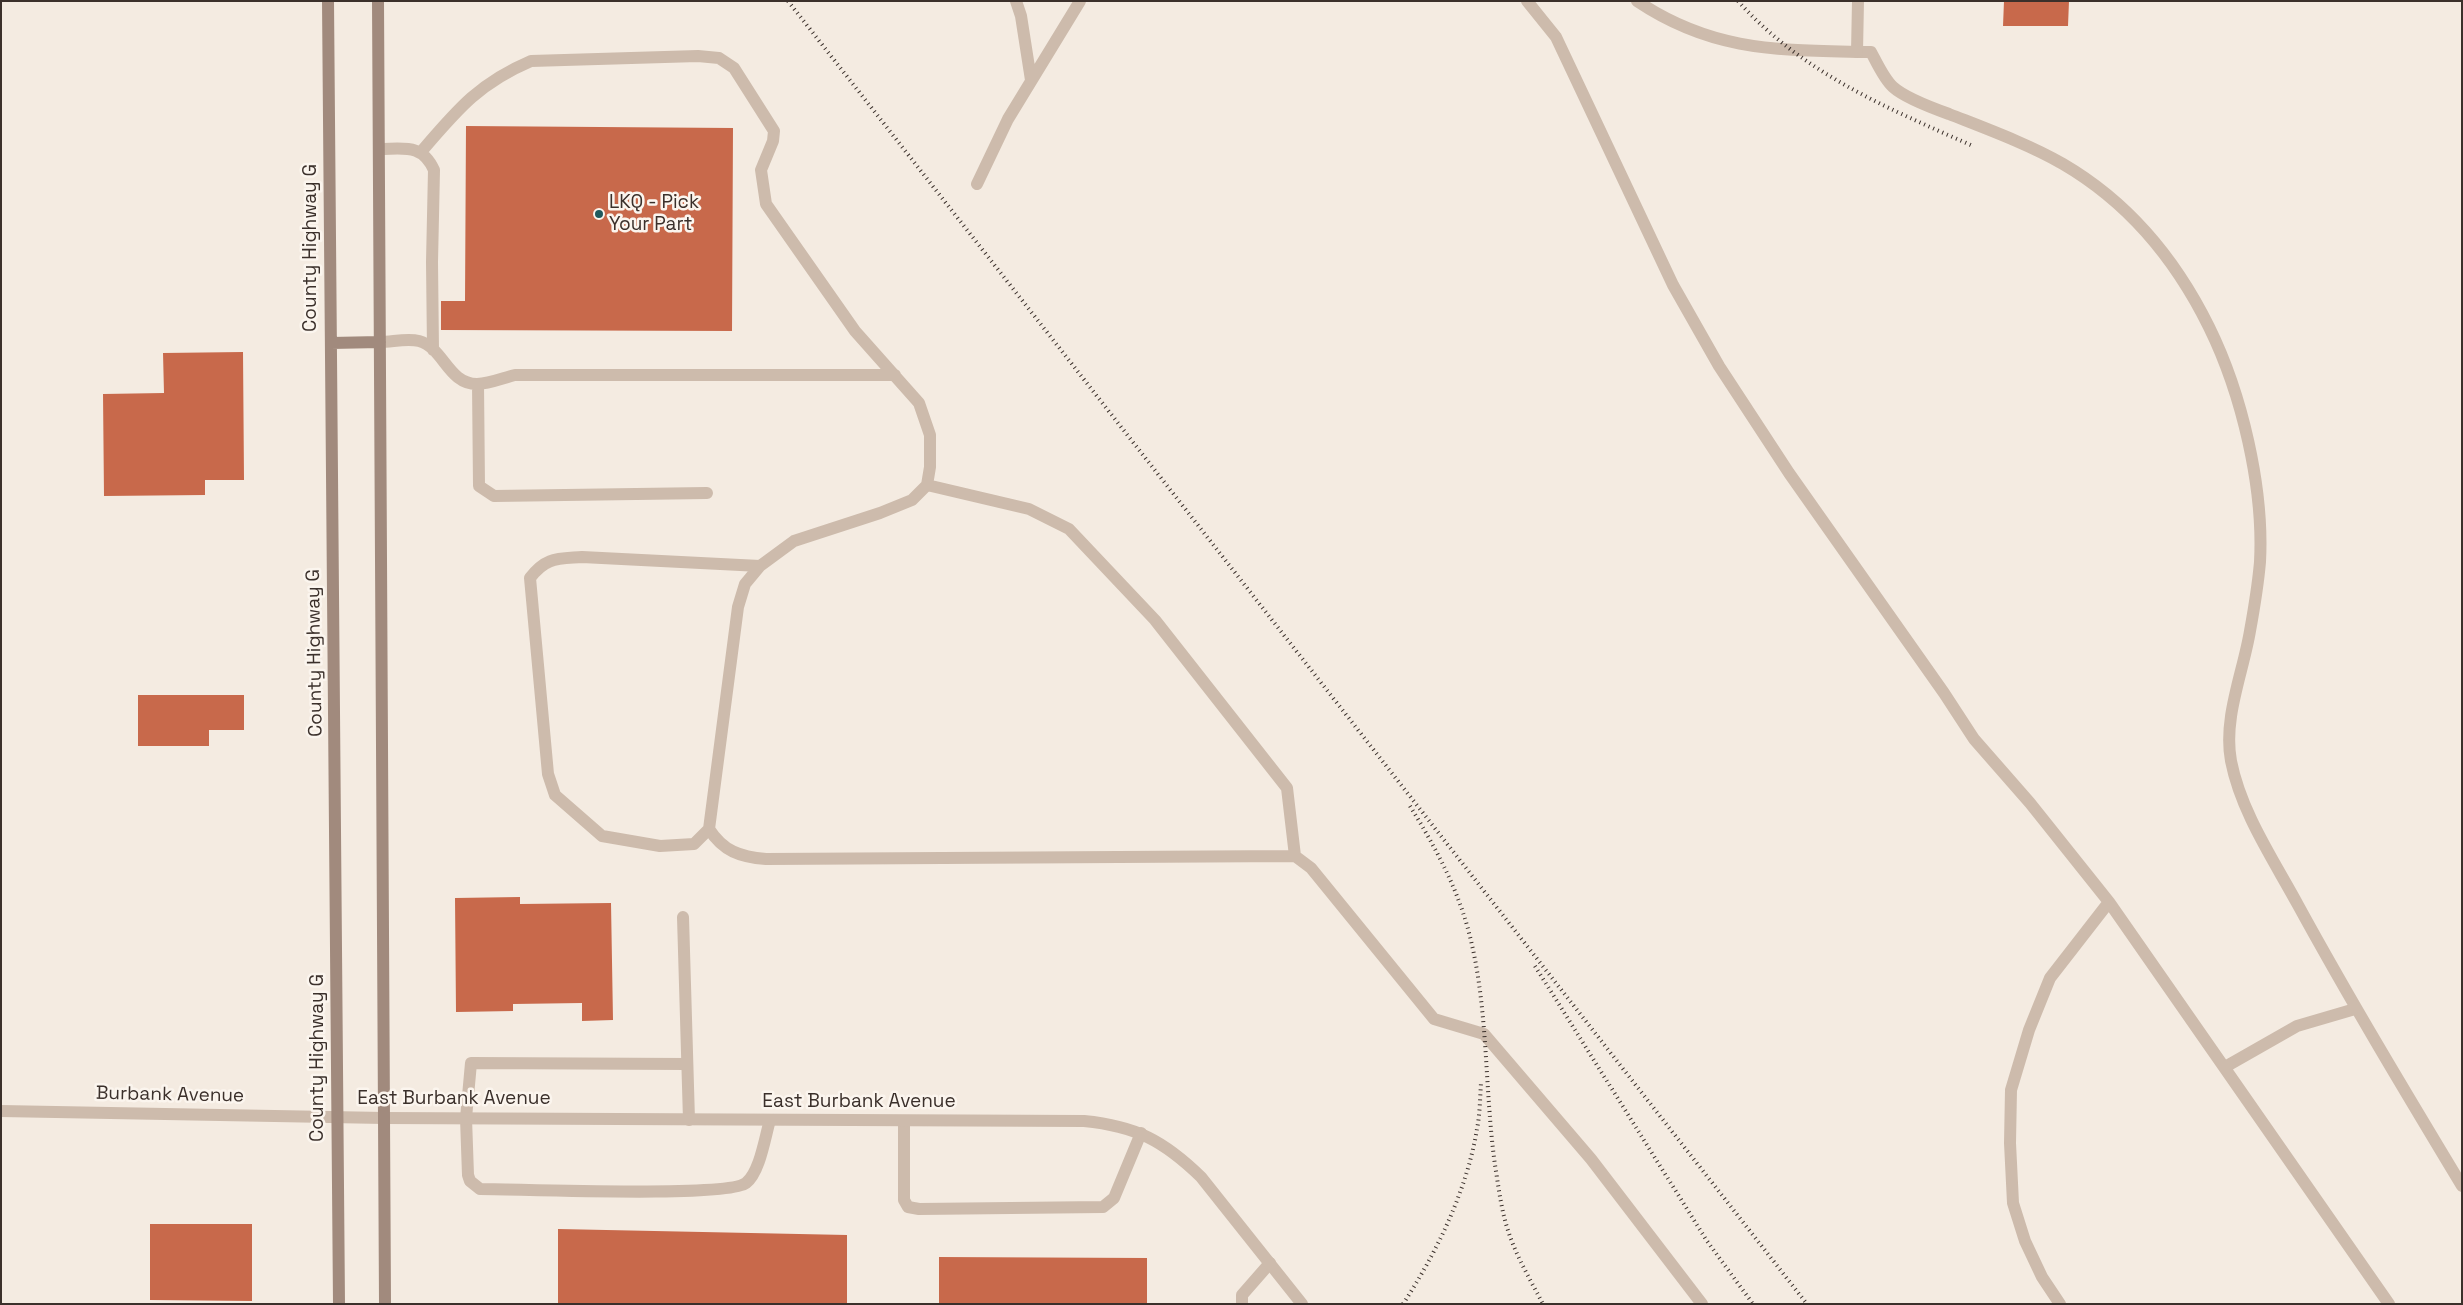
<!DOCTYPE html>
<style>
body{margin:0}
#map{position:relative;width:2463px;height:1305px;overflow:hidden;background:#f4ebe1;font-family:"Space Grotesk",sans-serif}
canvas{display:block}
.frame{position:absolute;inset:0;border:2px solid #3b302b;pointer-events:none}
</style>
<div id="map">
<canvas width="2463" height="1305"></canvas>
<div class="frame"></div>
</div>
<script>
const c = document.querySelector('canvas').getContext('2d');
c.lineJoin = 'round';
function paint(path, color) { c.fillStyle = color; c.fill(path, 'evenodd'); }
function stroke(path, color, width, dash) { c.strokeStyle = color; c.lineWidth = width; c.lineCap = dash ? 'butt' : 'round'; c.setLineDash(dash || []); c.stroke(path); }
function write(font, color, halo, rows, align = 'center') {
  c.font = font + ' "Space Grotesk",sans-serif'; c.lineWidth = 5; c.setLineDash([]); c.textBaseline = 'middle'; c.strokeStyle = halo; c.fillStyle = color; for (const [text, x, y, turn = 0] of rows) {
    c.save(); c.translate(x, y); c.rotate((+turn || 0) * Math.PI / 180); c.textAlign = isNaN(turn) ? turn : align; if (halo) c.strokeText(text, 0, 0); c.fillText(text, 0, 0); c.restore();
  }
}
paint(new Path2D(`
 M2004 1H2069L2068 26H2003Z
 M466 126 733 128 732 331 441 330V301H465Z
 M243 352 244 480H205V495L104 496 103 394 164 393 163 353Z
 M138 695H244V730H209V746H138Z
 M520 897V904L611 903 613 1020 582 1021V1003L513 1004V1011L456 1012 455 898Z
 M150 1224H252V1301L150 1300Z
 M558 1229 847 1235V1304H558Z
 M939 1257 1147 1258V1304H939Z`), '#c8694b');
stroke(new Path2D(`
 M1016 1 1021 16 1031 80
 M1527 1 1556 37 1673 285 1719 366 1789 473 1944 693 1974 739 2030 803 2109 902 2389 1304
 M1858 1 1857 52H1871C1877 63 1884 79 1893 87 1904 97 1935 109 1949 114 1987 129 2028 144 2063 164 2128 202 2176 260 2209 327 2242 394 2264 488 2260 562 2258 585 2254 609 2250 631 2243 673 2223 718 2231 761 2241 812 2273 859 2298 905 2350 1000 2406 1093 2462 1186
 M379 149C403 149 422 143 434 170L432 262 433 350
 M421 152C457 110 479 83 531 61L698 56 719 58 734 68 774 131 773 141 761 170 766 204 855 331 919 403 930 435V467L927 485 912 500 880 513 794 541 760 566 745 584 738 607 709 829 694 844 660 846 602 836 555 795 548 774 530 578C546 557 557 559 582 557L760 566
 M977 184 1008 119 1080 1
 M380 342C392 342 407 338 419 341 444 348 448 384 477 384 489 384 503 378 515 375H895
 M478 384 479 486 494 496 707 493
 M927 485 1029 509 1069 529 1155 620 1287 788 1295 856
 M709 829C723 851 740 857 766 859L1295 856 1311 868 1434 1019 1484 1034 1591 1159 1702 1304
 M683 917 689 1120
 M687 1064 471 1063 466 1118 468 1175 470 1181 480 1189C519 1189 727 1198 746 1183 760 1172 765 1137 770 1120
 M2225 1067 2297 1026 2355 1009
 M904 1121V1200L908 1207 919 1209 1103 1207 1114 1198 1141 1133
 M1242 1304V1295L1270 1263
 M2060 1304 2042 1277 2025 1241 2013 1203 2010 1143 2011 1090 2029 1030 2050 978 2109 902`), '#cdbbac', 12);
stroke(new Path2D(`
 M1637 1C1710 50 1773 50 1857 52
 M1 1111 384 1118 1084 1121C1136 1126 1164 1141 1201 1177L1302 1304`), '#cdbbac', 12);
stroke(new Path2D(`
 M328 1 339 1304
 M378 1 385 1304
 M331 343 380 342`), '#a18a7d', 12);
stroke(new Path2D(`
 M788 1 1807 1304
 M1738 1C1802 73 1887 108 1973 146
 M1410 806C1434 845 1456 885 1468 929 1489 1006 1484 1087 1495 1165 1499 1190 1502 1216 1511 1239 1519 1261 1532 1283 1543 1304
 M1535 966 1707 1241 1753 1304
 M1403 1304C1437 1252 1467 1190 1477 1129 1480 1114 1480 1098 1481 1083`), '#3b302b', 4, [1, 4]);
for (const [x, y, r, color] of [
 [599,214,5,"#1f5a5e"]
]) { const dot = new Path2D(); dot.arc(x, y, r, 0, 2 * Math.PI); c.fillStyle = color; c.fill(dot); stroke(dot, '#fbf5ee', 2); }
write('19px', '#3b302b', '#fbf5ee', [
 ["LKQ - Pick",609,203],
 ["Your Part",609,225]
], 'left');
write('19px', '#3b302b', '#fbf5ee', [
 ["County Highway G",311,248,-90],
 ["County Highway G",315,653,-91],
 ["County Highway G",318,1058,-90],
 ["Burbank Avenue",170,1095,1],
 ["East Burbank Avenue",454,1099],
 ["East Burbank Avenue",859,1102]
]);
</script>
